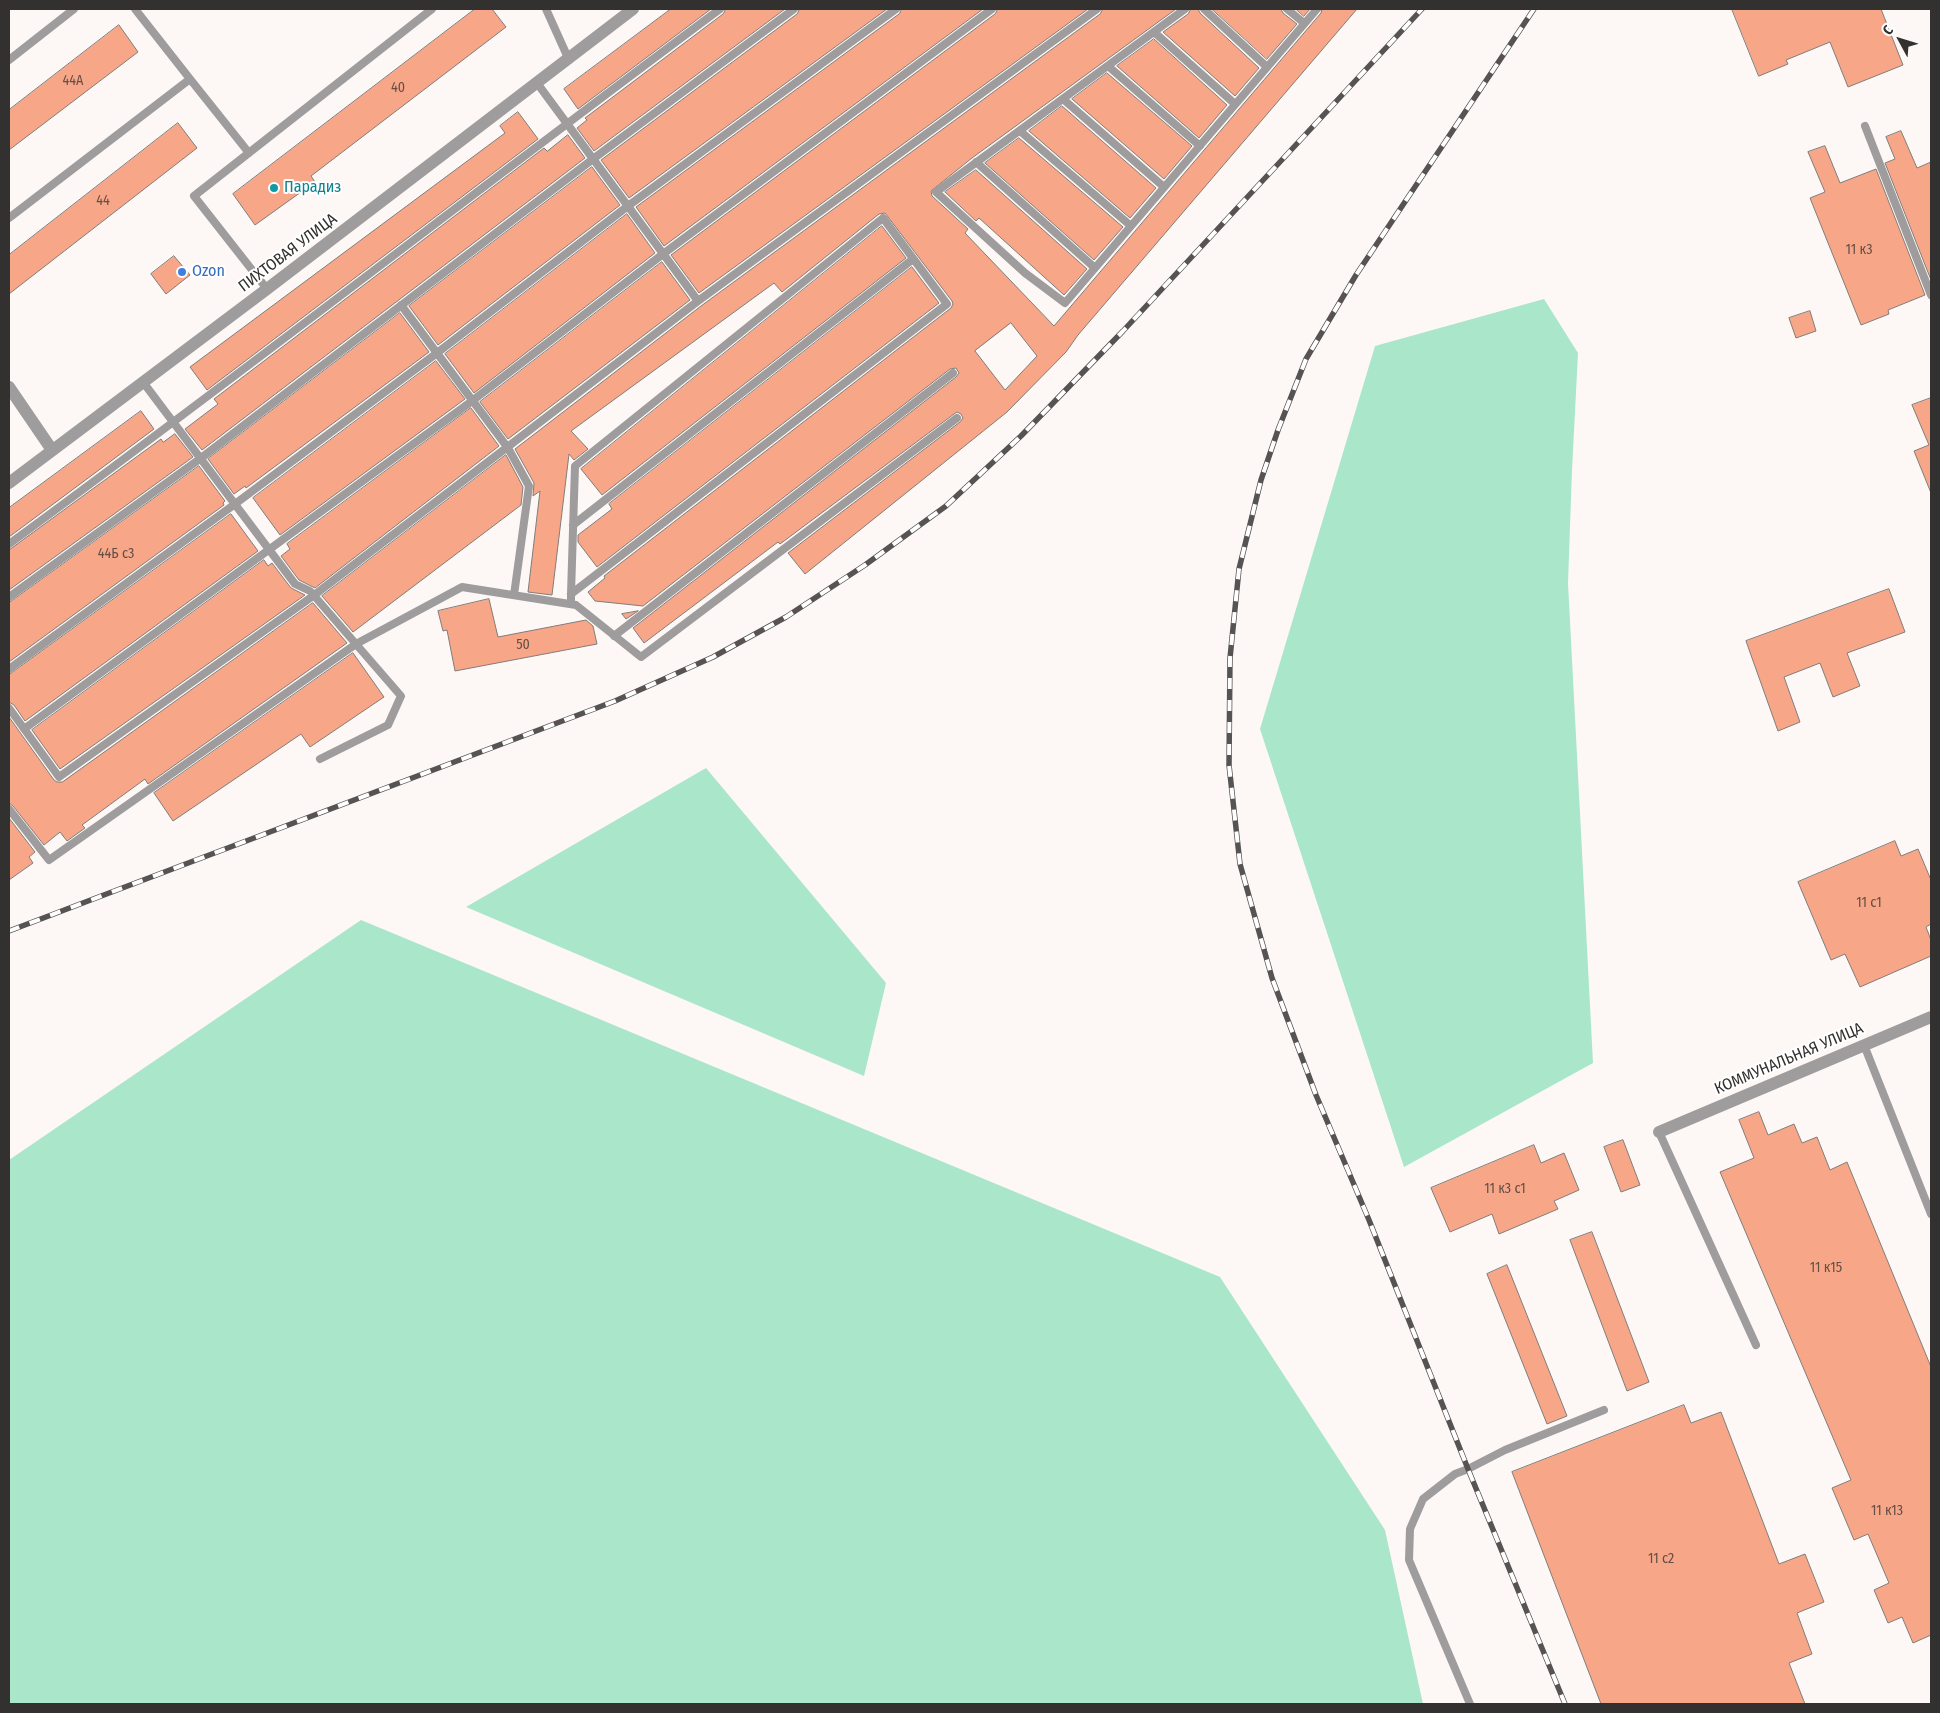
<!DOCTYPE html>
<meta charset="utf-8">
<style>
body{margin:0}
#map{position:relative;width:1940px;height:1713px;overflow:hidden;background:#fdf8f6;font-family:"Fira Sans Condensed",sans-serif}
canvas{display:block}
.frame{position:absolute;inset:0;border:10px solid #333130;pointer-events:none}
.north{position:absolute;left:1875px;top:15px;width:50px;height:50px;-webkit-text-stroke:4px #fff;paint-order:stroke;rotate:309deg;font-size:14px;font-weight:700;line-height:20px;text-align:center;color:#333130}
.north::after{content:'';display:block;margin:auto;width:18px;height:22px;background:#333130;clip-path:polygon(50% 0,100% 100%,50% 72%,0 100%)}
</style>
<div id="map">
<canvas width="1940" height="1713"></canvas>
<div class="frame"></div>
<div class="north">С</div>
</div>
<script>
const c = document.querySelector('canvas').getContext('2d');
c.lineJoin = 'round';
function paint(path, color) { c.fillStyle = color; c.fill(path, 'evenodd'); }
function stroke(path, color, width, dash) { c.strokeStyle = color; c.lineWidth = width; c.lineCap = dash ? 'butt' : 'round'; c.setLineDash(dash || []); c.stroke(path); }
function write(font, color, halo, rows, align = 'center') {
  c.font = font + ' "Fira Sans Condensed",sans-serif'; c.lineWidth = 4; c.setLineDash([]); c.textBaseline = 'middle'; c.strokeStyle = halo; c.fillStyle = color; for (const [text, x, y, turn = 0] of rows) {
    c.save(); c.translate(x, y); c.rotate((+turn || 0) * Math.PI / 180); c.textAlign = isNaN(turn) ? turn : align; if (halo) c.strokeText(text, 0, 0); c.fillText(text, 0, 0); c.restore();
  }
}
paint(new Path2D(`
 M1544 299 1578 353 1572 470 1568 583 1593 1063 1404 1167 1260 729 1375 346Z
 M706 768 886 983 864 1076 466 907Z
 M361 920 1220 1277 1385 1530 1423 1704H9V1160Z`), '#aae6c9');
const building = new Path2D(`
 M475 9H492L506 27 311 176 315 182 255 225 233 194Z
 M671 9H711L578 109 564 89Z
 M726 9H785L594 151 577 128 587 120 585 118 723 14Z
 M800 9H887L629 198 601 160 797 14Z
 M902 9H983L664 246 636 207 899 14Z
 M998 9H1088L699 293 671 255 995 14Z
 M1103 9H1176L972 158 931 191 932 196 968 229 965 233 1054 326 1321 13 1322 9H1357L1078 335 1066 352 1007 412 805 574 788 553 960 422 963 418 961 414 957 412 954 414 780 544 778 542 644 643 633 628 956 377 959 373 956 368 950 369 643 606 595 601 588 592 605 578 604 576 951 308 953 304 952 301 885 213 879 214 782 292 774 283 571 431 588 449 574 460 569 454 552 595 528 592 540 491 533 496 534 483 515 449 701 306 1100 14ZM1011 323 1037 356 1005 390 975 351Z
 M1191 9H1198L1200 13 1259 68 1235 96 1163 32 1188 14Z
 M1212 9H1281L1283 13 1297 24 1267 59Z
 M1296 9H1310L1304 16Z
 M1732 9H1881L1903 65 1848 87 1830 42 1786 60 1788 64 1759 76Z
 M119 25 138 52 9 150V110Z
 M1154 39 1227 105 1199 138 1117 66Z
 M1107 73 1192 146 1164 179 1072 99Z
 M1062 106 1156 188 1130 218 1029 131Z
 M518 112 538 139 207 390 190 367 505 133 500 126Z
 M178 123 197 148 9 294V255Z
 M1901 131 1917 168 1931 162V280L1885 163 1895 159 1886 137Z
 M568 135 585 158 202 450 185 429 218 404 214 399 544 148 547 151Z
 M1019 138 1123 227 1094 260 985 163Z
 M1825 146 1840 183 1876 169 1925 295 1888 310 1889 314 1861 325 1810 198 1825 192 1808 152Z
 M592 167 620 205 438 345 409 306Z
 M976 170 1087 269 1064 295 979 218 976 221 945 192Z
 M627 214 655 253 474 393 445 354Z
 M882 226 906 258 602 495 581 469Z
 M174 256 190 275 166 294 151 274Z
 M662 262 690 300 508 439 480 402Z
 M912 267 939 303 597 567 578 542V535L612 509 609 504Z
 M1810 311 1816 331 1796 338 1789 318Z
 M400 313 429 352 246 488 245 486 234 494 208 459Z
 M436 361 465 399 280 535 253 498Z
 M1931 398V493L1914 451 1929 445 1912 405Z
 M471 408 499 446 315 588 299 580 281 556 290 549 287 544Z
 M141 411 154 429 9 537V508Z
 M175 434 193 457 9 590V550L161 439 163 442Z
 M506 455 523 487 521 505 353 632 322 596Z
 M199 466 225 501 223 503 224 505 9 662V603Z
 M231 514 258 551 25 721 14 705 9 702V675Z
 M264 560 268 566 272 563 291 588 305 595 60 769 32 730Z
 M1889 589 1905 632 1847 653 1860 686 1833 697 1820 663 1784 677 1800 722 1778 731 1746 641Z
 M489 599 498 637 586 620 593 626 597 644 455 671 447 630 443 631 438 611Z
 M313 603 347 643 148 784 145 779 82 825 85 828 67 841 60 832 44 845 13 806 9 803V717L54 780 57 782H62Z
 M638 611 626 619 622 614Z
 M353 653 384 697 310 747 301 734 173 821 154 793Z
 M9 818 35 852 29 857 33 863 9 880Z
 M1895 841 1901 856 1918 849 1931 880V924L1926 927 1931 940V956L1860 987 1845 954 1831 960 1798 882Z
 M1759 1112 1768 1135 1794 1124 1802 1143 1817 1137 1830 1170 1847 1162 1931 1367V1635L1913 1643 1902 1617 1888 1623 1874 1590 1889 1583 1868 1534 1854 1540 1832 1488 1851 1480 1720 1172 1754 1158 1739 1120Z
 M1623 1140 1640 1185 1621 1192 1604 1147Z
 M1534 1145 1541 1163 1564 1153 1579 1190 1554 1201 1558 1209 1499 1234 1492 1214 1450 1232 1431 1188Z
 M1592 1232 1649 1382 1627 1391 1570 1240Z
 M1507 1265 1567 1416 1547 1424 1487 1274Z
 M1684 1405 1691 1423 1721 1412 1779 1564 1805 1554 1824 1602 1797 1613 1812 1654 1789 1663 1805 1704H1601L1512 1472Z`);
paint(building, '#f7a787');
stroke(building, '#817c7a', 1);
stroke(new Path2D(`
 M135 9 190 79
 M546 9 569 60
 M1185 9 936 192 1025 273 1065 303 1317 9
 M1204 9 1267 67
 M1287 9 1304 23
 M1154 32 1235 104
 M9 60 74 9
 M1108 66 1200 146
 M537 83 698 301
 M1063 99 1164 187
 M1865 126 1931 295
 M1020 131 1131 226
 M976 162 1095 268
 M9 218 190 79 249 153
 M267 289 194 196 432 9
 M401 305 508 448 529 486 514 595
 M143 382 295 584 310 591 401 696 388 725 320 759
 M573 525 913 259
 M9 544C248 369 482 186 720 9
 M9 597 201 458 593 159 794 9
 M571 604V594L575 466 883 218 947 304 571 594
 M614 636 953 373
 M9 669 235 504 437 353 628 206 896 9
 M9 708 59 777 313 596 698 301 1097 9
 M24 729 472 401 663 254 992 9
 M9 809 49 860 356 644 462 587 576 605 641 657 957 418
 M1864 1045 1931 1214
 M1659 1132 1756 1345
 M1470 1704 1409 1560 1410 1529 1423 1499 1455 1474 1468 1469 1505 1450 1604 1410`), '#9e9c9c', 8);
stroke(new Path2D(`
 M9 387 52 450
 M1659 1132 1931 1017`), '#9e9c9c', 12);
stroke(new Path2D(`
 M9 483 267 289 633 9`), '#9e9c9c', 12);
const rail = new Path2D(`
 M1534 9 1356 275 1306 359 1278 430 1261 480 1239 569 1230 658 1229 765 1240 864 1272 978 1316 1095 1369 1220 1468 1469 1565 1704
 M9 931 615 701 713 657 786 617 865 565 946 506 1021 436 1123 331 1422 9`);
stroke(rail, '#565352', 5.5);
stroke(rail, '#fff', 4, [11]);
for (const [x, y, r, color] of [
 [274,188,5,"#0f9aa8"],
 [182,272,5,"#3f7fe0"]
]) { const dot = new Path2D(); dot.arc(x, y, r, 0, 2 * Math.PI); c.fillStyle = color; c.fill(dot); stroke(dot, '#fff', 2); }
write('14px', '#644e46', null, [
 ["44А",73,81],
 ["40",398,88],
 ["44",103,201],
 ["11 к3",1859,250],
 ["44Б с3",116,554],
 ["50",523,645],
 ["11 с1",1869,903],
 ["11 к3 с1",1505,1189],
 ["11 к15",1826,1268],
 ["11 к13",1887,1511],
 ["11 с2",1661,1559]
]);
write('16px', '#0d838f', '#fff', [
 ["Парадиз",284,188]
], 'left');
write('16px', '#333130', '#fff', [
 ["ПИХТОВАЯ УЛИЦА",288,253,-37],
 ["КОММУНАЛЬНАЯ УЛИЦА",1789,1059,-23]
]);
write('16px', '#366cbe', '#fff', [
 ["Ozon",192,272]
], 'left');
</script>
